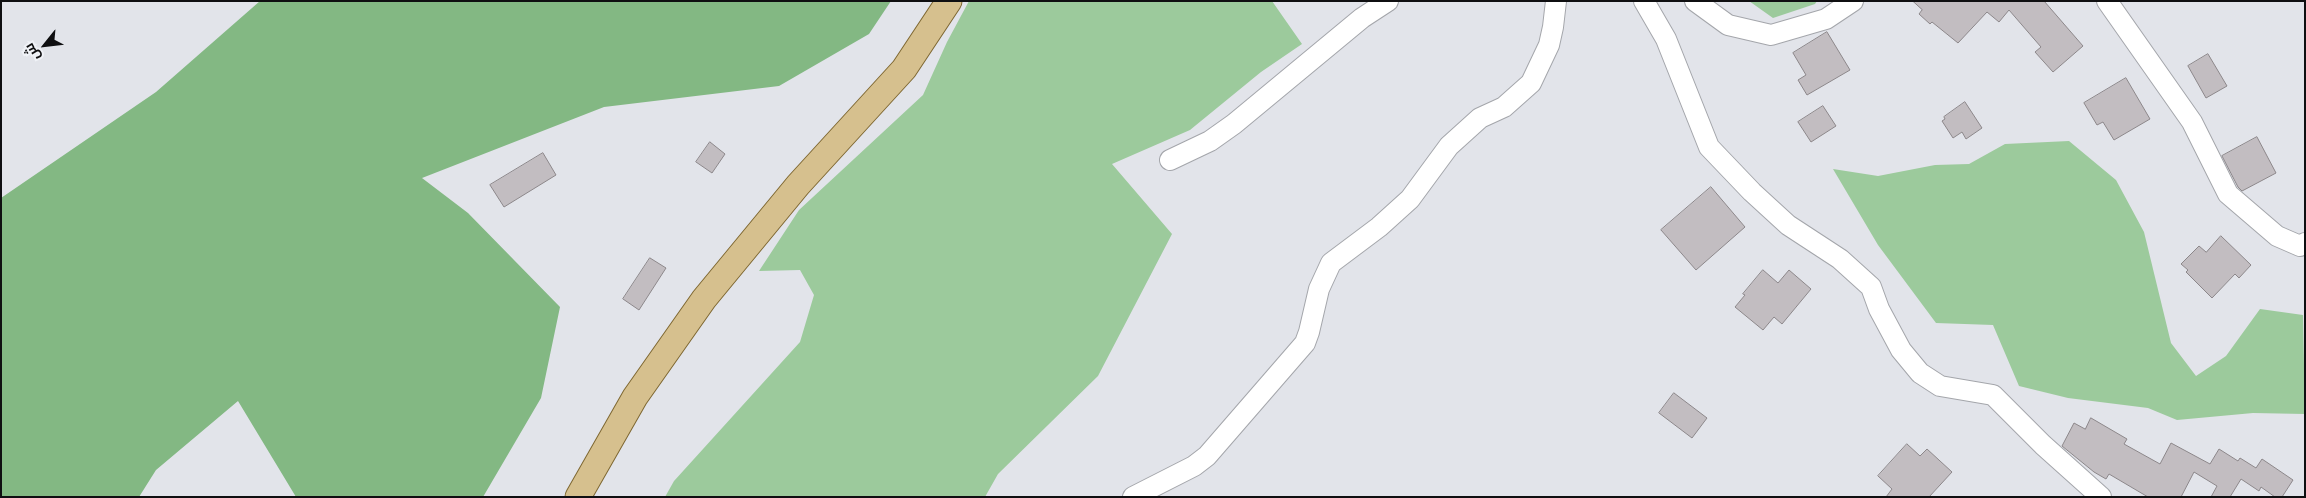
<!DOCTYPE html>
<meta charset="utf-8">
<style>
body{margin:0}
#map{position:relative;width:2306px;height:498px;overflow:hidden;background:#e2e4ea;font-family:Arial,Cairo,sans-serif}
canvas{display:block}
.frame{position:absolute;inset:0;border:2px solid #0f0f11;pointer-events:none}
.north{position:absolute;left:20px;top:20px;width:50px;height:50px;-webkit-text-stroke:4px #f0f2f7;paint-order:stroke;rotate:241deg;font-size:14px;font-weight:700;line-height:20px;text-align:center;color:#0f0f11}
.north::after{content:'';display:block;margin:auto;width:18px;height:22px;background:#0f0f11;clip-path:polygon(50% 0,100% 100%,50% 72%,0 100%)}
</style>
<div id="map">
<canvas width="2306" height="498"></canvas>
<div class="frame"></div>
<div class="north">ش</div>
</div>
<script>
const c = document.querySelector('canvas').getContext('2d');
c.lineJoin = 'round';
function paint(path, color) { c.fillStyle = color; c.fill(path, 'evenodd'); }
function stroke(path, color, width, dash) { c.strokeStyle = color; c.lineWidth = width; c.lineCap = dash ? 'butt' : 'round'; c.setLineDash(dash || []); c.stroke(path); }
paint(new Path2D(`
 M969 1H1272L1302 44 1261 72 1190 130 1112 164 1172 234 1098 376 998 474 985 497H665L674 481 800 342 814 295 800 270 759 271 799 210 923 95 947 42Z
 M1749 1H1817L1815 4 1773 18Z
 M2069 141 2116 180 2144 232 2171 343 2196 376 2226 356 2260 309 2303 315 2305 414 2253 413 2177 420 2148 408 2068 398 2019 386 1993 325 1936 323 1878 245 1833 169 1878 176 1935 165 1969 164 2005 144Z`), '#9cca9c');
paint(new Path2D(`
 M260 1H891L869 34 779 86 604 107 422 178 468 213 560 307 541 398 483 497H296L238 401 156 470 139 497H1V198L156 92Z`), '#83b883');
const building = new Path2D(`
 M1913 1H2044L2083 46 2053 72 2035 52 2041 47 2009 10 1999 22 1987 12 1958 43 1932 22 1930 24 1919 14 1922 10Z
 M1827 32 1850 70 1807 95 1798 80 1806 75 1793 53Z
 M2208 54 2227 86 2206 98 2188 66Z
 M2126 78 2150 119 2114 140 2103 122 2097 125 2084 103Z
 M1965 102 1982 128 1966 139 1962 132 1953 138 1942 121 1945 119 1944 117Z
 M1823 106 1836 126 1811 142 1798 122Z
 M2257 137 2276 173 2242 191 2238 187 2222 156Z
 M710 142 725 154 712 173 696 162Z
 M543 153 556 175 504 207 490 185Z
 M1711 187 1745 227 1696 270 1661 230Z
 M2221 236 2251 265 2239 278 2235 274 2212 298 2186 272 2188 270 2181 264 2199 246 2206 252Z
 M650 258 666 268 639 310 623 299Z
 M1763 270 1778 283 1789 270 1811 289 1782 324 1774 317 1763 330 1735 307 1745 295 1743 294Z
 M1674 393 1707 418 1692 438 1659 413Z
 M2091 418 2127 439 2124 444 2160 464 2171 443 2210 464 2219 449 2238 461 2240 458 2256 468 2262 459 2293 480 2282 497H2275L2261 487 2259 491 2241 479 2230 497H2211L2217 486 2194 472 2181 497H2148L2109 474 2106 479 2094 472 2062 446 2074 423 2085 429Z
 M1907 444 1920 456 1927 449 1952 472 1929 497H1886L1892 489 1878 476Z`);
paint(building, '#c2bdc1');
stroke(building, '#8c878a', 1);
const minor = new Path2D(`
 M1644 1 1666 39 1709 147 1752 192 1788 225 1840 259 1871 287 1879 309 1901 350 1920 373 1940 386 1993 395 2043 445 2101 497
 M1695 1 1728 25 1771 35 1826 19 1853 1
 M2107 1 2192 122 2228 194 2277 236 2300 246 2305 243
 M1170 160 1210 141 1234 124 1362 18 1388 1
 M1133 497 1194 466 1207 456 1305 343 1309 332 1319 289 1331 263 1379 227 1410 199 1449 146 1480 118 1504 107 1531 83 1549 45 1553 27 1556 1`);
const major = new Path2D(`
 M578 497 635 397 704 299 798 185 904 69 949 1`);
stroke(minor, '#a4a6ab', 22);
stroke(major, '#7e6731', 27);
stroke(minor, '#fff', 20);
stroke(major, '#d6c08e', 25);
</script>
